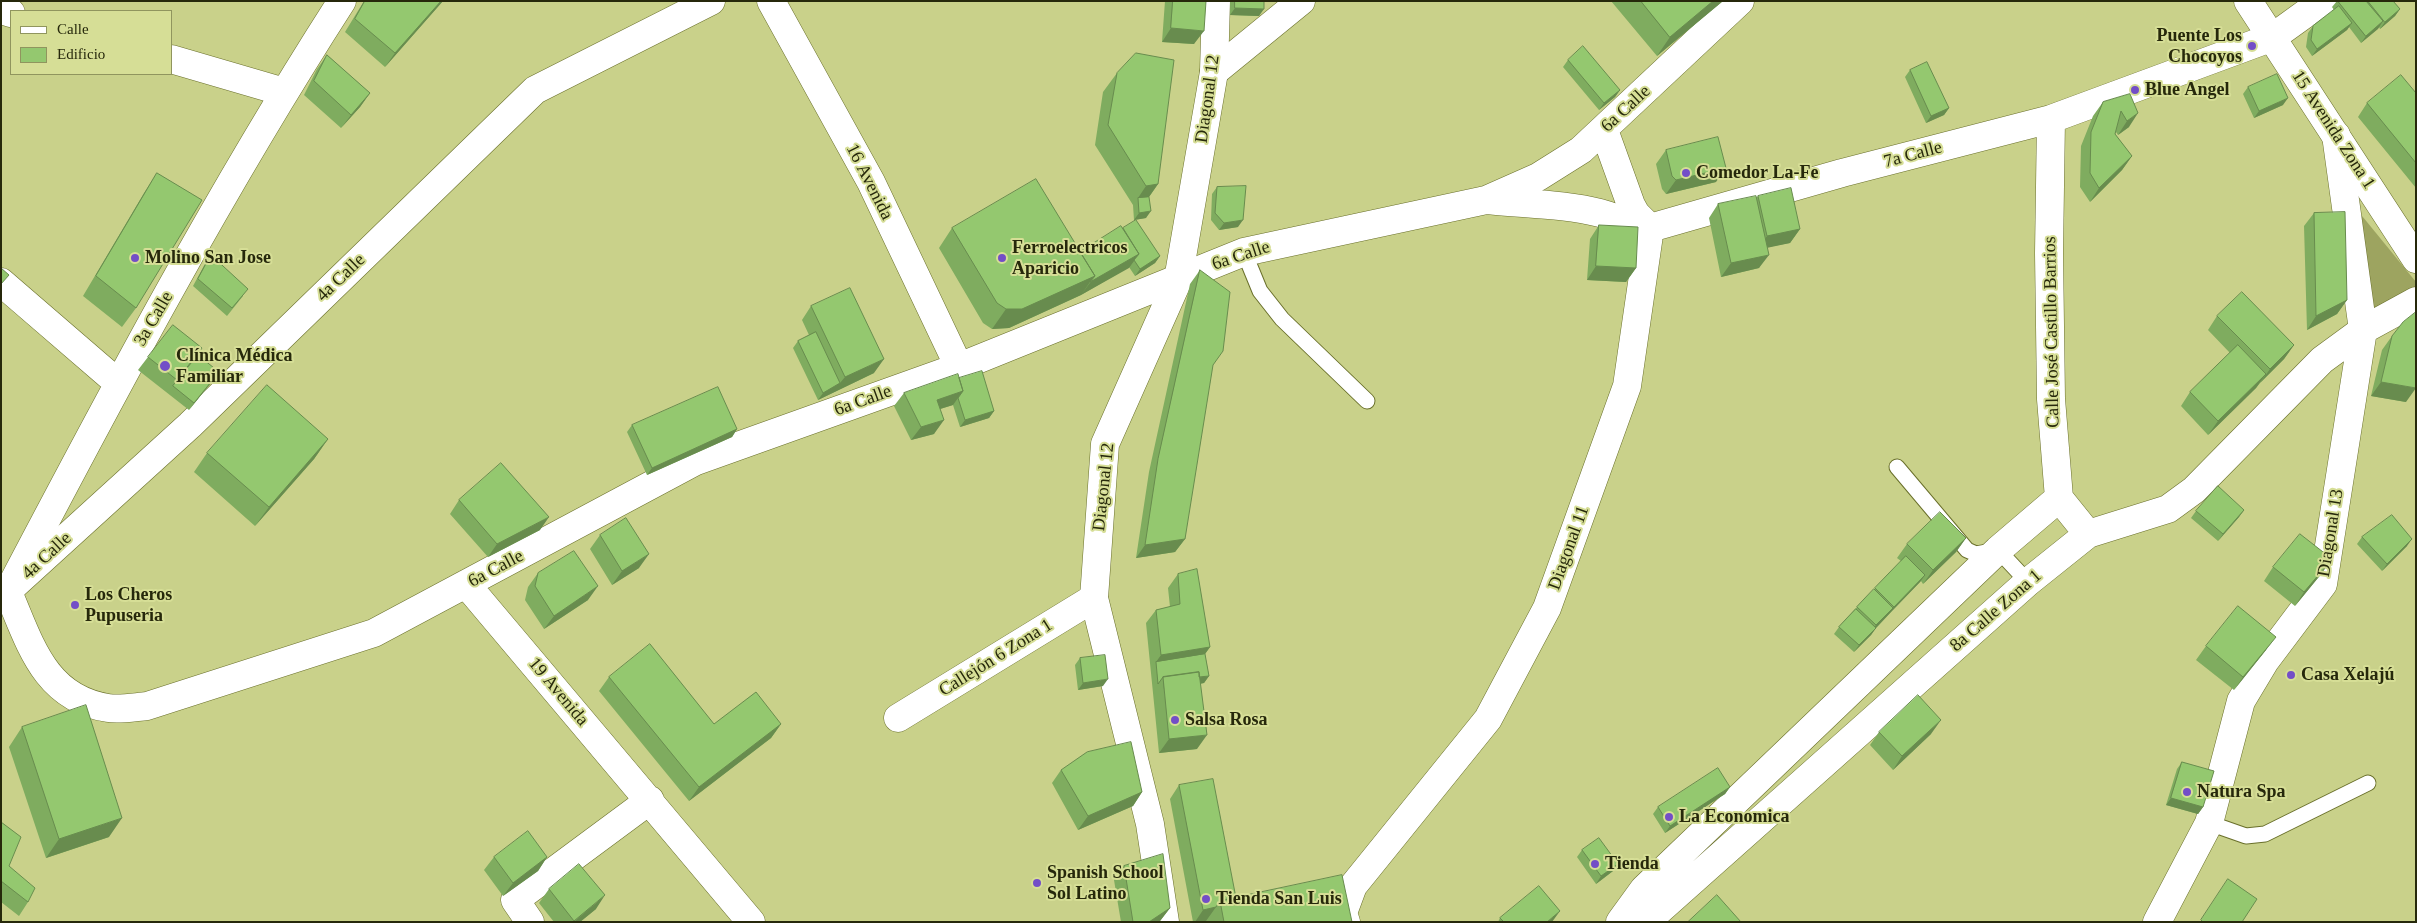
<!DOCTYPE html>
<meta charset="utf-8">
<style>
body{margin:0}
#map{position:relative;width:2417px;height:923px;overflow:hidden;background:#c9d18a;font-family:"Times New Roman",serif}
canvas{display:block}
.frame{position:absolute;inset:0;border:2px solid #26280b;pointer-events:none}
.legend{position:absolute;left:10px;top:10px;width:162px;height:65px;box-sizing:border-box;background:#d6de96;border:1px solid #90955e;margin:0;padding:6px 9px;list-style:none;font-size:15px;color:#26280b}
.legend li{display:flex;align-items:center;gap:10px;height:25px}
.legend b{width:25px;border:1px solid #90955e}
</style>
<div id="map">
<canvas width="2417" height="923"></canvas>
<div class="frame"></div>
<ul class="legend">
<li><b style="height:6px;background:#fff"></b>Calle</li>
<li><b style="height:14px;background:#94c86f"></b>Edificio</li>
</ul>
</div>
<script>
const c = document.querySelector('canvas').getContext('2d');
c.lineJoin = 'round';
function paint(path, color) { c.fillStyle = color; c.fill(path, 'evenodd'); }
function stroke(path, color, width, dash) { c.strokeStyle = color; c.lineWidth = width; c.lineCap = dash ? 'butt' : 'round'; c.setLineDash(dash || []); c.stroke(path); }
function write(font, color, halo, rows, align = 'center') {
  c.font = font + ' "Times New Roman",serif'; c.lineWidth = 4; c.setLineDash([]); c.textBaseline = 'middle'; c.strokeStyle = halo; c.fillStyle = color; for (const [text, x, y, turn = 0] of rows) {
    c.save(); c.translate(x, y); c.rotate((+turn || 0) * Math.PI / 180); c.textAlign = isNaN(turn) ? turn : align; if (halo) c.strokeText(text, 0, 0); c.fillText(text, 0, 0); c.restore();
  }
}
paint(new Path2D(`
 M2358 211 2416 282V288L2370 315Z`), '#9da460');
const lane = new Path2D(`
 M1244 252 1260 291 1282 319 1367 401
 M1897 467 1967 550 1976 554 1998 550 2028 582
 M2209 823 2246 836 2265 834 2368 783`);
const street = new Path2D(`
 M342 1C219 192 113 392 8 592 30 643 44 698 108 708 120 710 135 707 147 706L374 633 696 461 959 367 1244 252 1486 200 1538 177 1581 150 1740 1
 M771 1 871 182 959 367
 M1 10 11 13
 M171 59 284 92
 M1214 72 1301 1
 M2051 119 2049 253 2051 399 2059 498 2088 534
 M1604 130 1631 205 1636 214 1650 228
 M1488 200C1524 204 1565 204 1600 213 1617 217 1634 229 1650 228L1842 173 2051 119 2273 37 2323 1
 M1 282 118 383
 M466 584 751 922
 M898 718 1094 598
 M530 922 515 900 650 800
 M1346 922 1343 913 1353 886 1488 719 1547 608 1627 386 1650 228
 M1620 922 1644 889 1998 550 2059 498
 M1646 922 2028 582 2088 534 2168 509 2194 490 2322 360 2363 330 2416 301
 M2157 922 2209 823 2241 701 2265 661 2323 584 2363 330 2336 135`);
const secondary = new Path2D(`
 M2248 1 2416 259
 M1 597 190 425 535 90 711 1
 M1165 922 1150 824 1094 598 1105 444 1178 280 1214 72 1216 1`);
stroke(lane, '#6a702b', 17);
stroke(street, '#6a702b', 29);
stroke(secondary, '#6a702b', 29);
stroke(lane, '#fff', 15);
stroke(street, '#fff', 28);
stroke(secondary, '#fff', 28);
paint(new Path2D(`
 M364 1H443L385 67 345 32Z
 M1165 1H1206L1194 44 1162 42Z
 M1230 1H1264L1259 16 1230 15Z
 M1611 1H1723L1657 56Z
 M2337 1H2393L2400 9 2395 16 2380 29 2379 27 2361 43 2349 27 2347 30 2312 56 2306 47 2308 33 2313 26 2334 10 2332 7Z
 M327 55 370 93 360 107 341 128 304 95 317 69Z
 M1568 60 1620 90 1615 97 1599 110 1563 67Z
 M1910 70 1949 108 1944 115 1926 123 1905 77Z
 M1117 73 1158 184 1149 197 1146 218 1134 220 1133 205 1095 145 1103 92Z
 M2248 87 2283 105 2254 118 2243 94Z
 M2416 93V188L2358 117 2367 103Z
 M2130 94 2129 127 2118 135 2116 132 2115 134 2132 156 2122 170 2090 202 2080 187 2081 146 2093 116 2103 102Z
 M1666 150 1716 182 1666 194 1662 189 1656 164Z
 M157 173 136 308 122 327 83 296 144 193Z
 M1217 187 1238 227 1219 230 1211 220 1212 194Z
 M1758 196 1800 229 1790 243 1768 247 1759 268 1721 277 1709 218 1718 204 1757 197Z
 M2314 213 2347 300 2337 314 2307 330 2304 226Z
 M1599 225 1636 268 1626 282 1587 280 1590 239Z
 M952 228 1080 252 1123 228 1160 256 1155 263 1135 276 1129 267 1081 295 1009 328 992 329 983 323 939 248Z
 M211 255 243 296 227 316 193 286 206 262Z
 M1200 270 1185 539 1175 552 1136 558 1149 472 1190 284Z
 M811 306 874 373 818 400 793 348 798 341 809 335 802 320Z
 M2217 316 2294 345 2284 359 2260 383 2256 388 2208 435 2181 406 2190 392 2230 353 2208 330Z
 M2392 336 2406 402 2371 396 2382 350Z
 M202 348 198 355 214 379 189 410 138 370 148 357Z
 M959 378 994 411 989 418 960 427 953 405 940 409 934 434 911 440 894 406 904 393Z
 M632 425 737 429 732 437 647 475 627 432Z
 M328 439 314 459 255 526 194 472 207 453Z
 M459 500 540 530 488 557 450 514Z
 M2244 510 2239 517 2218 541 2191 518 2196 511Z
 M600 535 639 568 612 585 590 549Z
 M2362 537 2407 546 2382 571 2357 544Z
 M1966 538 1956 552 1923 584 1921 581 1891 612 1876 628 1871 635 1854 652 1834 634 1839 627 1857 607 1901 561 1897 558 1907 544Z
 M2273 567 2322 573 2295 606 2264 581Z
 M538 573 588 600 544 629 525 600 528 587Z
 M1178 574 1210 647 1205 654 1209 676 1204 683 1200 684 1197 749 1159 753 1146 623 1156 610 1170 607 1168 588Z
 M2206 646 2266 650 2234 690 2196 660Z
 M1080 658 1103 686 1078 690 1075 665Z
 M609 677 714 724H781L771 738 689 801 599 691Z
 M22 727 109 837 46 858 9 747Z
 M1879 732 1931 734 1893 770 1870 745Z
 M2182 762 2203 807 2198 814 2166 805 2177 769Z
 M1061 770 1142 792 1133 806 1078 830 1052 783Z
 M1179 785 1236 898 1352 922H1206V921L1193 922 1170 799Z
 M1730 787 1725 794 1665 833 1653 814 1658 807Z
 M1 822 9 866 28 902 19 916 1 902Z
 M1582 850 1613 871 1596 884 1577 857Z
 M494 857H547L538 871 503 896 484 870Z
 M1124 866 1170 908 1160 921 1121 922 1114 880Z
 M549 889 596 909 580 922H554L539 903Z
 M1500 918 1552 922H1498Z`), '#7fac5f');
paint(new Path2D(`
 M441 1H443L385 67 395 53Z
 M1713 1H1723L1657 56 1670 37Z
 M1235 8 1264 9 1259 16 1230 15Z
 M2400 9 2395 16 2380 29 2385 22Z
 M2383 21 2378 29 2361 43 2366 36Z
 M2352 23 2347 30 2312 56 2317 49Z
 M1171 28 1204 31 1194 44 1162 42Z
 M1620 90 1615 97 1599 110 1604 103Z
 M370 93 360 107 341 128 351 115Z
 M2288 98 2283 105 2254 118 2259 111Z
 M1949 108 1944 115 1926 123 1931 116Z
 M2138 113 2129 127 2118 135 2127 121Z
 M2132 156 2122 170 2090 202 2099 188Z
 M1726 168 1716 182 1666 194 1676 180Z
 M1158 184 1144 204 1138 198 1146 186Z
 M1151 211 1146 218 1134 220 1139 213Z
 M1243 220 1238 227 1219 230 1224 223Z
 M1800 229 1790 243 1757 250 1767 236Z
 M1139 254 1129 268 1081 295 1090 282Z
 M1769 255 1759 268 1721 277 1731 263Z
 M1160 256 1155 263 1135 276 1140 269Z
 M1596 266 1636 268 1626 282 1587 280Z
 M1095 276 1081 295 1009 328 992 329 1006 309Z
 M2347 300 2337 314 2307 330 2316 316Z
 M2294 345 2284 359 2260 383 2270 369Z
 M884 359 874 373 818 400 823 393 840 383 845 377Z
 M219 372 214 379 189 410 194 403Z
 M2266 374 2256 388 2208 435 2218 421Z
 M2381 382 2416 388 2406 402 2371 396Z
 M963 391 953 405 927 413 937 400Z
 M994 411 989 418 960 427 965 420Z
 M944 420 934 434 911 440 921 427Z
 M737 429 732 437 647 475 652 468Z
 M328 439 314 459 255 526 269 507Z
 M2244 510 2239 517 2218 541 2223 534Z
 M549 517 540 530 488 557 497 544Z
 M1966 538 1956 552 1923 584 1933 570Z
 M1185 539 1175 552 1136 558 1145 545Z
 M2412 539 2407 546 2382 571 2387 564Z
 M649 554 639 568 612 585 622 571Z
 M2332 559 2322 573 2295 606 2304 592Z
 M1925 575 1920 582 1891 612 1876 628 1871 635 1854 652 1859 645 1871 632 1876 625Z
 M598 586 588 600 544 629 554 616Z
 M2276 637 2266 650 2234 690 2243 677Z
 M1210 647 1200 661 1156 662 1161 655Z
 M1209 676 1204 683 1164 689 1163 683Z
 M1108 679 1103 686 1078 690 1083 683Z
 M1941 720 1931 734 1893 770 1902 756Z
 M781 724 771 738 689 801 699 787Z
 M1207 735 1197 749 1159 753 1169 739Z
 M1730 787 1725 794 1665 833 1670 826Z
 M1142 792 1133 806 1078 830 1088 816Z
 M2171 798 2203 807 2198 814 2166 805Z
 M122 818 109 837 46 858 59 839Z
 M547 857 538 871 503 896 513 883Z
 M1618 864 1613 871 1596 884 1601 876Z
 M605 895 596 909 580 922H574Z
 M1216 907 1206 921 1202 922H1195L1203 910Z
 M1170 908 1160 921 1149 922Z
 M1560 911 1552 922H1547Z`), '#688c4e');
const building = new Path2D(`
 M365 1H441L395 53 355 19Z
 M1173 1H1206L1204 31 1171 28Z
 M1235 1H1264V9L1235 8Z
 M1641 1H1713L1670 37Z
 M2338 1H2366L2383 21 2366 36Z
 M2368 1H2393L2400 9 2385 22Z
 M2339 6 2352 23 2317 49 2311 40 2313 26Z
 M1583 46 1620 90 1604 103 1568 60Z
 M1136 53 1174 60 1158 184 1146 186 1108 125 1117 73Z
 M327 55 370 93 351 115 314 81Z
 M1927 62 1949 108 1931 116 1910 70Z
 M2277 74 2288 98 2259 111 2248 87Z
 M2401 75 2416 93V163L2367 103Z
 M2130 94 2138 113 2127 121 2121 111 2115 134 2132 156 2099 188 2090 173 2091 132 2103 102Z
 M1718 137 1726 168 1676 180 1672 176 1666 150Z
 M157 173 202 200 136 308 96 276Z
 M1036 179 1095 276 1022 309H1006L997 303 952 228Z
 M1246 186 1243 220 1224 223 1215 213 1217 187Z
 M1791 188 1800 229 1767 236 1758 196Z
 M1756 196 1769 255 1731 263 1718 204Z
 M1149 197 1151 211 1139 213 1138 198Z
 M2345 212 2347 300 2316 316 2314 213Z
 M1136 220 1160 256 1140 269 1134 260 1139 254 1123 228Z
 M1599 225 1638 227 1636 268 1596 266Z
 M1121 226 1139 254 1090 282 1095 276 1080 252Z
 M211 255 248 289 232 308 198 279Z
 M1 268 9 275 1 284Z
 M1200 270 1230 292 1223 351 1213 365 1185 539 1145 545 1158 459Z
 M850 288 884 359 845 377 811 306Z
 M2242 292 2294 345 2270 369 2217 316Z
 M2416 312V388L2381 382 2392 336 2403 322Z
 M173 325 202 348 177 380 148 357Z
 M816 332 840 383 823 393 798 341Z
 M2238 345 2266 374 2218 421 2190 392Z
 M198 355 219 372 194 403 173 386Z
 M982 371 994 411 965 420 958 398 963 391 959 378Z
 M958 374 963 391 937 400 944 420 921 427 904 393Z
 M267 385 328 439 269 507 207 453Z
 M718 387 737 429 652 468 632 425Z
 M501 463 549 517 497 544 459 500Z
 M2218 486 2244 510 2223 534 2196 511Z
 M1940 512 1966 538 1933 570 1907 544Z
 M2392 515 2412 539 2387 564 2362 537Z
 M626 518 649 554 622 571 600 535Z
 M2300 534 2332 559 2304 592 2273 567Z
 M574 551 598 586 554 616 535 586 538 573Z
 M1906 556 1925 575 1894 607 1875 588Z
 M1197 569 1210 647 1161 655 1156 610 1180 604 1178 574Z
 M1874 589 1893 608 1876 625 1857 607Z
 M2238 606 2276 637 2243 677 2206 646Z
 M1856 609 1876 628 1859 645 1839 627Z
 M650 644 714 724 756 692 781 724 699 787 609 677Z
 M1205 654 1209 676 1199 677V672L1163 677 1158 684 1156 662Z
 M1105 655 1108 679 1083 683 1080 658Z
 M1199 672 1207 735 1169 739 1163 677Z
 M1918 695 1941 720 1902 756 1879 732Z
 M86 705 122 818 59 839 22 727Z
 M1131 742 1142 792 1088 816 1061 770 1087 752Z
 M2182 762 2214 771 2203 807 2171 798Z
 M1718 768 1730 787 1670 826 1658 807Z
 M1213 779 1236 898 1220 901 1216 907 1203 910 1179 785Z
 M1 822 21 837 9 866 35 888 28 902 1 881Z
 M528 831 547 857 513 883 494 857Z
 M1599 838 1618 864 1601 876 1582 850Z
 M1163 854 1170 908 1149 922H1133L1124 866Z
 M579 864 605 895 574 921 549 889Z
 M1342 875 1352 922H1224L1220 901Z
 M2228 879 2257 899 2242 922H2203L2201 920Z
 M1539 886 1560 911 1547 922H1504L1500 918Z
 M1717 895 1741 922H1688Z`);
paint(building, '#94c86f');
stroke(building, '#688c4e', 1);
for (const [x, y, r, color] of [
 [2252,46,5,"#734ec7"],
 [2135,90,5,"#734ec7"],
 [1686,173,5,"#734ec7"],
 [135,258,5,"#734ec7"],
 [1002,258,5,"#734ec7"],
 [165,366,6,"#734ec7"],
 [75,605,5,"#734ec7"],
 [2291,675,5,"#734ec7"],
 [1175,720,5,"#734ec7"],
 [2187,792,5,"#734ec7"],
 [1669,817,5,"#734ec7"],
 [1595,864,5,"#734ec7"],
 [1037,883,5,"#734ec7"],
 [1206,899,5,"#734ec7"]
]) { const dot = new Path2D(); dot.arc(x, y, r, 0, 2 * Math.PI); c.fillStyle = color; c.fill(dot); stroke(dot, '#d6de96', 2); }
write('bold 18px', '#26280b', '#d6de96', [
 ["Puente Los",2242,36,"right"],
 ["Chocoyos",2242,57,"right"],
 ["Blue Angel",2145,90],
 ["Comedor La-Fe",1696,173],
 ["Ferroelectricos",1012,248],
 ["Aparicio",1012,269],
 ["Molino San Jose",145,258],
 ["Clínica Médica",176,356],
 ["Familiar",176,377],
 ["Los Cheros",85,595],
 ["Pupuseria",85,616],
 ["Casa Xelajú",2301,675],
 ["Salsa Rosa",1185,720],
 ["Natura Spa",2197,792],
 ["La Economica",1679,817],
 ["Tienda",1605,864],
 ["Spanish School",1047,873],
 ["Sol Latino",1047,894],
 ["Tienda San Luis",1216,899]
], 'left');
write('18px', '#26280b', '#d6de96', [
 ["Diagonal 12",1208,99,-82],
 ["6a Calle",1626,109,-43],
 ["15 Avenida Zona 1",2333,130,57],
 ["7a Calle",1913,155,-15],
 ["16 Avenida",869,182,63],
 ["6a Calle",1241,256,-18],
 ["4a Calle",341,278,-44],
 ["3a Calle",154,319,-60],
 ["Calle José Castillo Barrios",2052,332,-91],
 ["6a Calle",863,401,-20],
 ["Diagonal 12",1104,487,-84],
 ["Diagonal 13",2331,533,-81],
 ["Diagonal 11",1569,548,-70],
 ["4a Calle",47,556,-43],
 ["6a Calle",496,569,-28],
 ["8a Calle Zona 1",1996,611,-41],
 ["Callejón 6 Zona 1",996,658,-32],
 ["19 Avenida",558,692,50]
]);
</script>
